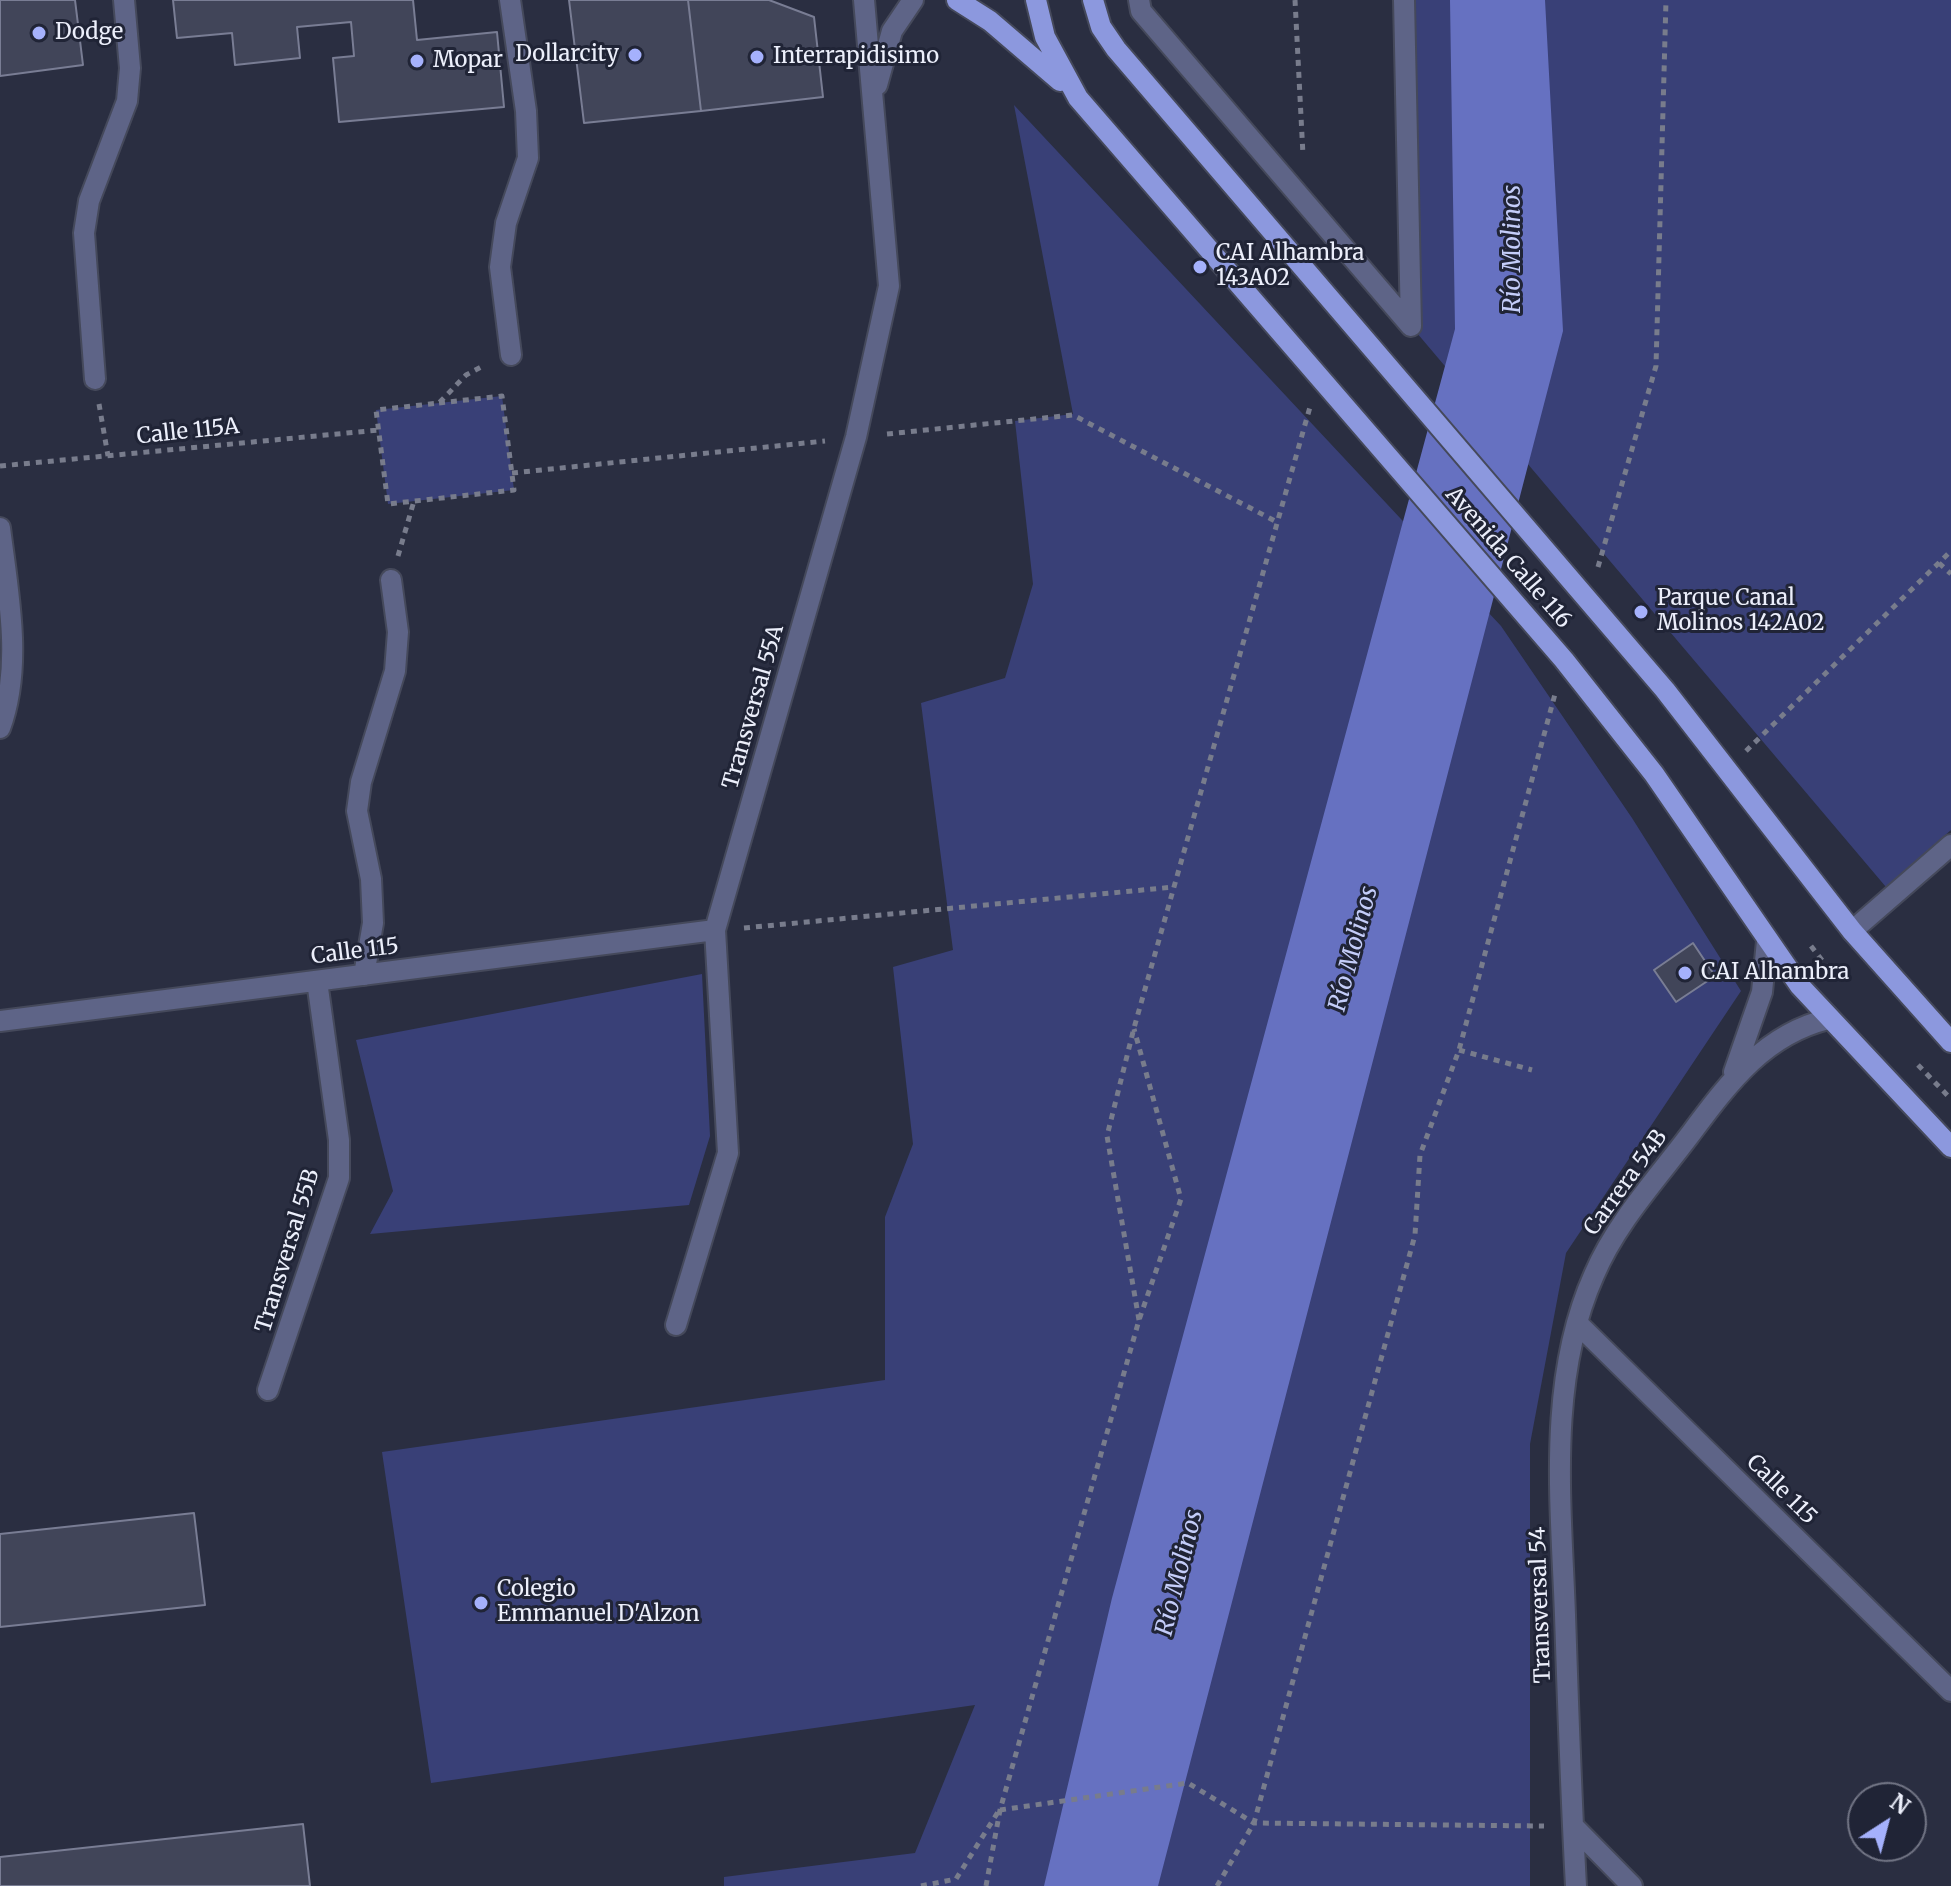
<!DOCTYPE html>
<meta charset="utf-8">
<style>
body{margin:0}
#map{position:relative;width:1951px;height:1886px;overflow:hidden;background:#2a2e41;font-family:Merriweather,serif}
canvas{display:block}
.north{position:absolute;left:1847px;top:1782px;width:80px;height:80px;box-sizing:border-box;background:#202436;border:2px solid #727585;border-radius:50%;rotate:36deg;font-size:22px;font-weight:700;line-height:32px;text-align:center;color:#eceffb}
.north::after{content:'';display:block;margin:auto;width:28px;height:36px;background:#a5b1fc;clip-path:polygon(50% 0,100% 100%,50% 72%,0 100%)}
</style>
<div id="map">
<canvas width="1951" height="1886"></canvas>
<div class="north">N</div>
</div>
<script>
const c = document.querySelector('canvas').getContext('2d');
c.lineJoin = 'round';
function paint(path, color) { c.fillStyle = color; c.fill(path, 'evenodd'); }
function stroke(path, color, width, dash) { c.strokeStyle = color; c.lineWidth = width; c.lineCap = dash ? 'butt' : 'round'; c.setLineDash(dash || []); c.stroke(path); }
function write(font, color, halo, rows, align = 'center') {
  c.font = font + ' Merriweather,serif'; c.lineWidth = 6; c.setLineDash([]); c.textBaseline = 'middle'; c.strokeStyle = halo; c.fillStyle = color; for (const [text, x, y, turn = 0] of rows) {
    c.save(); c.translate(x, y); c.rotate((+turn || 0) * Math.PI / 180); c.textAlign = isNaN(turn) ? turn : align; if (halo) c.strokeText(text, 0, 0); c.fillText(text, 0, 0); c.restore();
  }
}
paint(new Path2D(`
 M1404 0H1951V830L1886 887 1411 326Z
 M1014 105 1501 626 1632 818 1741 991 1566 1253 1530 1444V1886H724V1877L915 1853 975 1705 431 1783 382 1452 885 1380V1217L913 1144 893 967 953 950 921 703 1005 678 1033 584 1015 421 1073 414Z
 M502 396 514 490 388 504 376 410Z
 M702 974 710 1136 689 1205 370 1234 393 1191 356 1040Z`), '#394077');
paint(new Path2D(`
 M1450 0H1545L1563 331 1158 1886H1044L1112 1598 1455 329Z`), '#6671c1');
const building = new Path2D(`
 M0 0H75L83 65 0 76Z
 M173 0H413L417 40 497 32 504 107 339 122 333 58 354 56 351 22 297 27 300 58 235 65 232 33 177 38Z
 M569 0H688L701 111 584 123Z
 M688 0H769L814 17 823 97 701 111Z
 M1693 943 1715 976 1676 1002 1654 970Z
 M194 1513 205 1605 0 1627V1534Z
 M303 1824 310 1886H0V1857Z`);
paint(building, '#414559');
stroke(building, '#797d94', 2);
const minor = new Path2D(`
 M510 0 526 111 528 158 506 223 500 267 511 355
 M1139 0 1141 11 1411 326 1404 0
 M877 85 892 31 913 0
 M95 379 84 233 89 201 127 101 130 68 124 0
 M0 528C8 592 23 666 0 728
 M1852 931 1951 845
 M364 975 373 923 371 879 357 811 361 782 395 671 398 632 391 580
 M0 1021 715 930
 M1734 1072 1762 992 1767 941
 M1577 1323 1951 1691
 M676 1325 728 1153 715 930 856 437 889 286 864 0
 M268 1390 339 1178V1140L317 981
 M1573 1826 1632 1886
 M1576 1886C1571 1796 1568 1705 1565 1615 1561 1503 1547 1380 1594 1275 1616 1223 1656 1180 1689 1136 1728 1084 1763 1035 1828 1019`);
const major = new Path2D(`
 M957 0 990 21 1060 81
 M1036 0 1045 37 1078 98 1564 660 1654 774 1800 986 1951 1147
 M1093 0 1101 27 1116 49 1665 690 1852 931 1951 1042`);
stroke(minor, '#45495b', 24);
stroke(major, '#45495b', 24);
stroke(new Path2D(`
 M1295 0 1303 155
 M439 403 502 396 514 490 388 504 376 410 439 403 466 375 485 365
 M99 404 108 456
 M887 434 1073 415 1277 522
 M0 466 379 430
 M512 473 825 441
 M398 556 414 501
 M1939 563 1951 574
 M1598 567 1656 366 1666 0
 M1746 751 1951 551
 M744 928 1174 887
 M1811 946 1832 973
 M1459 1050 1532 1070
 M1918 1065 1951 1099
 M1139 1320 1107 1136 1134 1028 1310 407
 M1000 1810 1188 1783 1254 1823 1544 1826
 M921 1886 956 1879 998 1812
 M986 1886 1000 1810 1139 1320 1181 1199 1134 1029
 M1217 1886 1254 1823 1415 1235 1420 1155 1459 1050 1555 694`), '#787c8c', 5, [6, 6]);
stroke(minor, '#5e6487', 20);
stroke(major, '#8c98de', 20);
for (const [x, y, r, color] of [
 [39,33,8,"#a5b1fc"],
 [635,55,8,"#a5b1fc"],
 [757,57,8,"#a5b1fc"],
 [417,61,8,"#a5b1fc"],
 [1200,267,8,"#a5b1fc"],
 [1641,612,8,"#a5b1fc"],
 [1685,973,8,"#a5b1fc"],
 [481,1603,8,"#a5b1fc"]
]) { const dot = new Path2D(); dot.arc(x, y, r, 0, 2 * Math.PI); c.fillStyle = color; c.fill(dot); stroke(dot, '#202436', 3); }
write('22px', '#eceffb', '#202436', [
 ["Dodge",55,33],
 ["Dollarcity",619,55,"right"],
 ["Interrapidisimo",773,57],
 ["Mopar",433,61],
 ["CAI Alhambra",1216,254],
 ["143A02",1216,279],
 ["Parque Canal",1657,599],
 ["Molinos 142A02",1657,624],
 ["CAI Alhambra",1701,973],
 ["Colegio",497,1590],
 ["Emmanuel D'Alzon",497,1615]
], 'left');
write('22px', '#eceffb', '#202436', [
 ["Calle 115A",188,432,-6],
 ["Avenida Calle 116",1508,558,49],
 ["Transversal 55A",754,707,-74],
 ["Calle 115",355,952,-7],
 ["Carrera 54B",1626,1183,-54],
 ["Transversal 55B",288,1251,-73],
 ["Calle 115",1781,1490,45],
 ["Transversal 54",1541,1605,-92]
]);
write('italic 24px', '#c4cdf9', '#202436', [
 ["Río Molinos",1513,249,-90],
 ["Río Molinos",1354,949,-75],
 ["Río Molinos",1180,1573,-76]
]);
</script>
